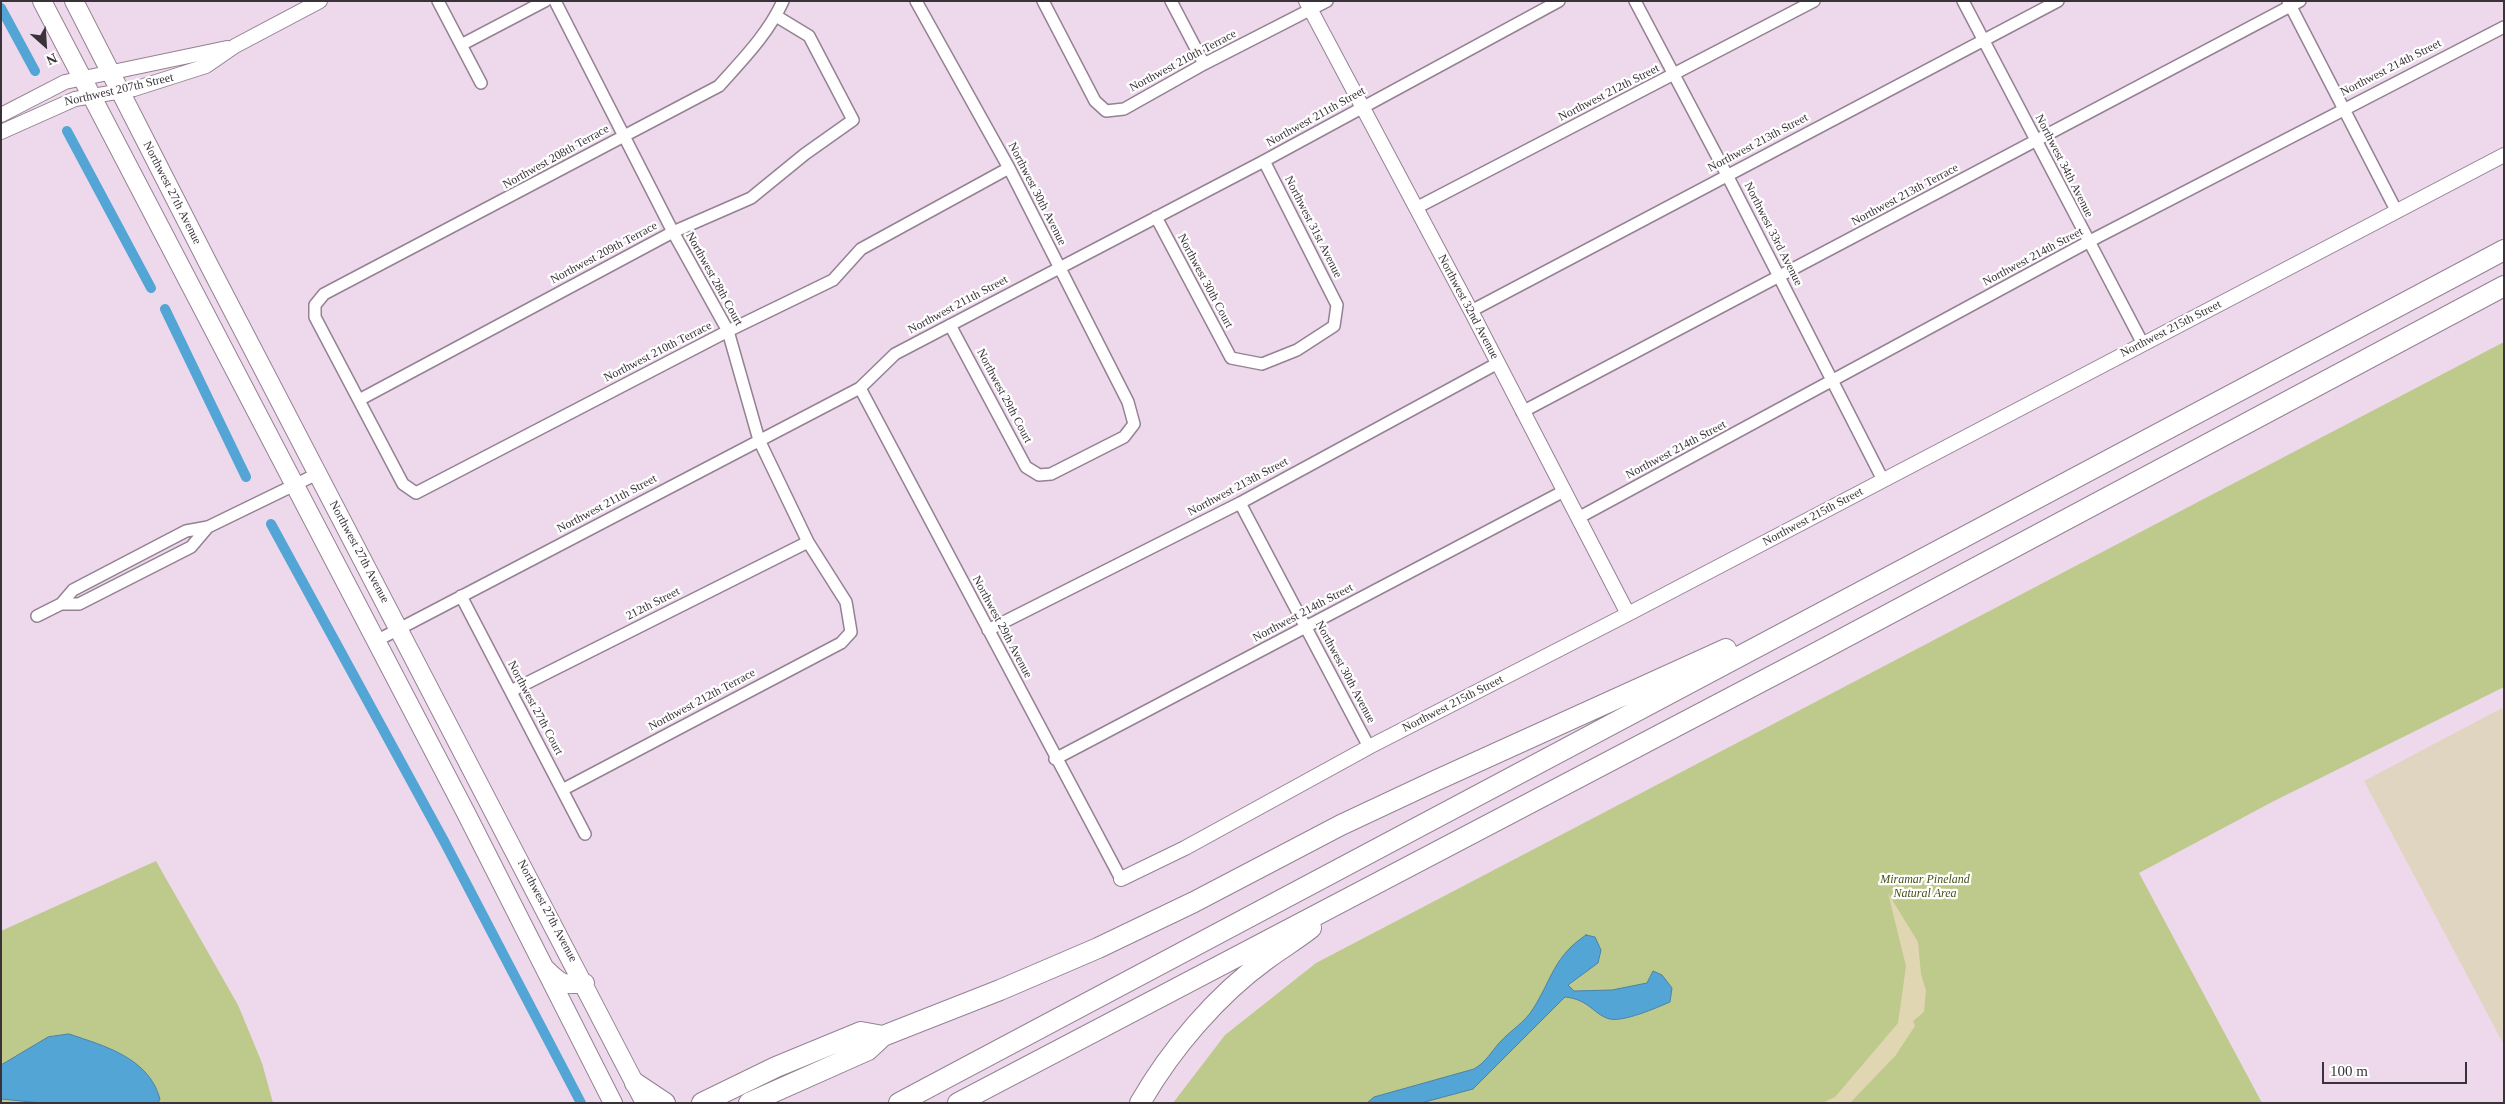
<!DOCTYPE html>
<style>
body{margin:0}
#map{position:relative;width:2505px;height:1104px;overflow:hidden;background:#edd9eb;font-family:Georgia,serif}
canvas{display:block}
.frame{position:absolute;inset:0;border:2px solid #3a3239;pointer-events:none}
.north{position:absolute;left:20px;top:20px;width:50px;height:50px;-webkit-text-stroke:4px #fff;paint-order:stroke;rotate:154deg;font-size:14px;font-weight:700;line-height:20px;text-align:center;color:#3a3239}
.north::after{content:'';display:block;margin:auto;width:18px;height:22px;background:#3a3239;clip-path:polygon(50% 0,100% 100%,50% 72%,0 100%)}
.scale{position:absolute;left:2322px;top:1062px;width:145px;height:22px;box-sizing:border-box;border:2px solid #3a3239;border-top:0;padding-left:6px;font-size:15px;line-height:18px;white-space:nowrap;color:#3a3239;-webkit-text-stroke:4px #fff;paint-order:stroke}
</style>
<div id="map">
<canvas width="2505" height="1104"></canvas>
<div class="frame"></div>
<div class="north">N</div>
<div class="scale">100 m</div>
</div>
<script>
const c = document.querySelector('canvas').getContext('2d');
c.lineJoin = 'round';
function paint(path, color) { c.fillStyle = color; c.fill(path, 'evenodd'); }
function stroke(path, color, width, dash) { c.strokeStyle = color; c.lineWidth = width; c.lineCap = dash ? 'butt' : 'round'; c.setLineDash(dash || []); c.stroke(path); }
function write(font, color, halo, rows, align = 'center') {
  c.font = font + ' Georgia,serif'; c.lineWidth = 4.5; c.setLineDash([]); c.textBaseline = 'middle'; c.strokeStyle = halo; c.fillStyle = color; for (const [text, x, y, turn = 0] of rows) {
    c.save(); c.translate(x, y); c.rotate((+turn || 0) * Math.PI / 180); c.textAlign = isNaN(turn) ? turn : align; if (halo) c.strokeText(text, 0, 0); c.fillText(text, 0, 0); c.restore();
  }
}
paint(new Path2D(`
 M2504 707V1045L2364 781Z`), '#dfd5c0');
paint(new Path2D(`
 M2504 342V687L2272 802 2139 873 2262 1103H1173L1225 1035 1316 963Z
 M156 861 238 1005 262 1063 273 1103H1V931Z`), '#bdca8b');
paint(new Path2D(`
 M1888 893 1918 942 1921 974 1926 990 1924 1012 1913 1021 1915 1026 1896 1055 1851 1102 1822 1103 1835 1097 1898 1023 1906 966Z`), '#e0d6b2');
const water = new Path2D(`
 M1586 935 1595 937 1601 950 1598 963 1568 985 1574 991 1612 990 1647 983 1653 971 1662 975 1672 988 1670 1002C1656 1008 1624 1022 1610 1019 1595 1016 1589 999 1565 997L1473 1089 1421 1103H1367L1374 1097 1474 1069C1486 1062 1491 1052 1500 1042 1511 1030 1524 1023 1533 1009 1552 979 1554 956 1586 935Z
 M69 1034C105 1046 149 1058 160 1099L158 1103H41L1 1099V1065L48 1037Z`);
paint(water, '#53a5d6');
stroke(water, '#4c82a7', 1);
stroke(new Path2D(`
 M1 8 35 71
 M67 131 151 288
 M165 309 246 477
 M271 524 444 841 581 1103`), '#53a5d6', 10);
const minor = new Path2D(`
 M438 1 481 83
 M555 1 673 232 728 331 759 440 808 542 846 602 851 632 841 643 562 790
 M783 1C768 34 743 59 719 86L324 294 315 305V317L403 484 416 493 728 331 833 280 861 249 1009 168
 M916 1 1009 168 1128 402 1134 424 1124 437 1051 474 1039 475 1026 467 950 325
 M1043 1 1095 101 1106 111 1124 109 1204 64 1327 1
 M1171 1 1204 64
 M1635 1 1727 175 1883 480
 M1963 1 2143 344
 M2288 1 2397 212
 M461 45 545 1
 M1416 208 1814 1
 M1156 217 1231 358 1262 364 1297 350 1334 326 1337 305 1264 161
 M1471 311 2058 1
 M860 388 1121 879
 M359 400 673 232 751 198 805 154 853 120 809 36 776 16
 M1522 412 2300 1
 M1240 503 1369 747
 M1578 518 2088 242 2504 27
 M461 596 585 834
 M61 604H79L191 547 208 527
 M37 616 61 604 73 590 186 531 208 527 317 474
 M988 630 1240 503 1498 363
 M376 641 860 388 895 354 1264 161 1559 1
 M511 691 808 542
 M1055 759 1564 491`);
const tertiary = new Path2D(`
 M1306 1 1471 311 1628 614
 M1 115 65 82 227 48
 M1 132 75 99 134 89 206 66 235 46 320 1
 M1121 879 1185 848 1369 747 1628 614 2504 155`);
const primary = new Path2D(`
 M42 1 466 813 613 1103
 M74 1 211 269 645 1103
 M546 969C561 984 564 986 585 983`);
const motorway = new Path2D(`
 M635 1083 665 1103
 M702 1103 776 1067 861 1032 883 1036
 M749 1103 868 1050 883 1036 1000 990 1098 948 1194 902 1341 825 1437 780 1726 649
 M899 1103 2504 250
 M958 1103 1814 654 2504 286
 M1140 1103C1171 1049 1217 995 1267 959 1282 948 1297 939 1311 928`);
stroke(minor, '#948293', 14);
stroke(tertiary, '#948293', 16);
stroke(primary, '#948293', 20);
stroke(motorway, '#948293', 22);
stroke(minor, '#fff', 11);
stroke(tertiary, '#fff', 14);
stroke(primary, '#fff', 18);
stroke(motorway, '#fff', 20);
write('12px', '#3a3239', '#fff', [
 ["Northwest 210th Terrace",1183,61,-28],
 ["Northwest 214th Street",2391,68,-27],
 ["Northwest 207th Street",119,90,-13],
 ["Northwest 212th Street",1609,93,-27],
 ["Northwest 211th Street",1316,117,-29],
 ["Northwest 213th Street",1758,143,-28],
 ["Northwest 208th Terrace",556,157,-29],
 ["Northwest 34th Avenue",2064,166,63],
 ["Northwest 27th Avenue",172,193,63],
 ["Northwest 30th Avenue",1037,194,63],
 ["Northwest 213th Terrace",1905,195,-28],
 ["Northwest 31st Avenue",1313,227,63],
 ["Northwest 33rd Avenue",1773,234,63],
 ["Northwest 209th Terrace",604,253,-28],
 ["Northwest 214th Street",2033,257,-28],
 ["Northwest 28th Court",714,279,61],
 ["Northwest 30th Court",1205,281,62],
 ["Northwest 211th Street",958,305,-28],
 ["Northwest 32nd Avenue",1468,307,62],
 ["Northwest 215th Street",2171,329,-27],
 ["Northwest 210th Terrace",658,352,-27],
 ["Northwest 29th Court",1004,396,62],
 ["Northwest 214th Street",1676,450,-28],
 ["Northwest 213th Street",1238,487,-28],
 ["Northwest 211th Street",607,504,-28],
 ["Northwest 215th Street",1813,517,-28],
 ["Northwest 27th Avenue",359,552,62],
 ["212th Street",653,604,-27],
 ["Northwest 214th Street",1303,613,-28],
 ["Northwest 29th Avenue",1002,627,62],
 ["Northwest 30th Avenue",1345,672,62],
 ["Northwest 212th Terrace",702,700,-28],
 ["Northwest 215th Street",1453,704,-27],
 ["Northwest 27th Court",535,708,62],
 ["Northwest 27th Avenue",547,911,62]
]);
write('italic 12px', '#475014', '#fff', [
 ["Miramar Pineland",1925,880],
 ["Natural Area",1925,894]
]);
</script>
